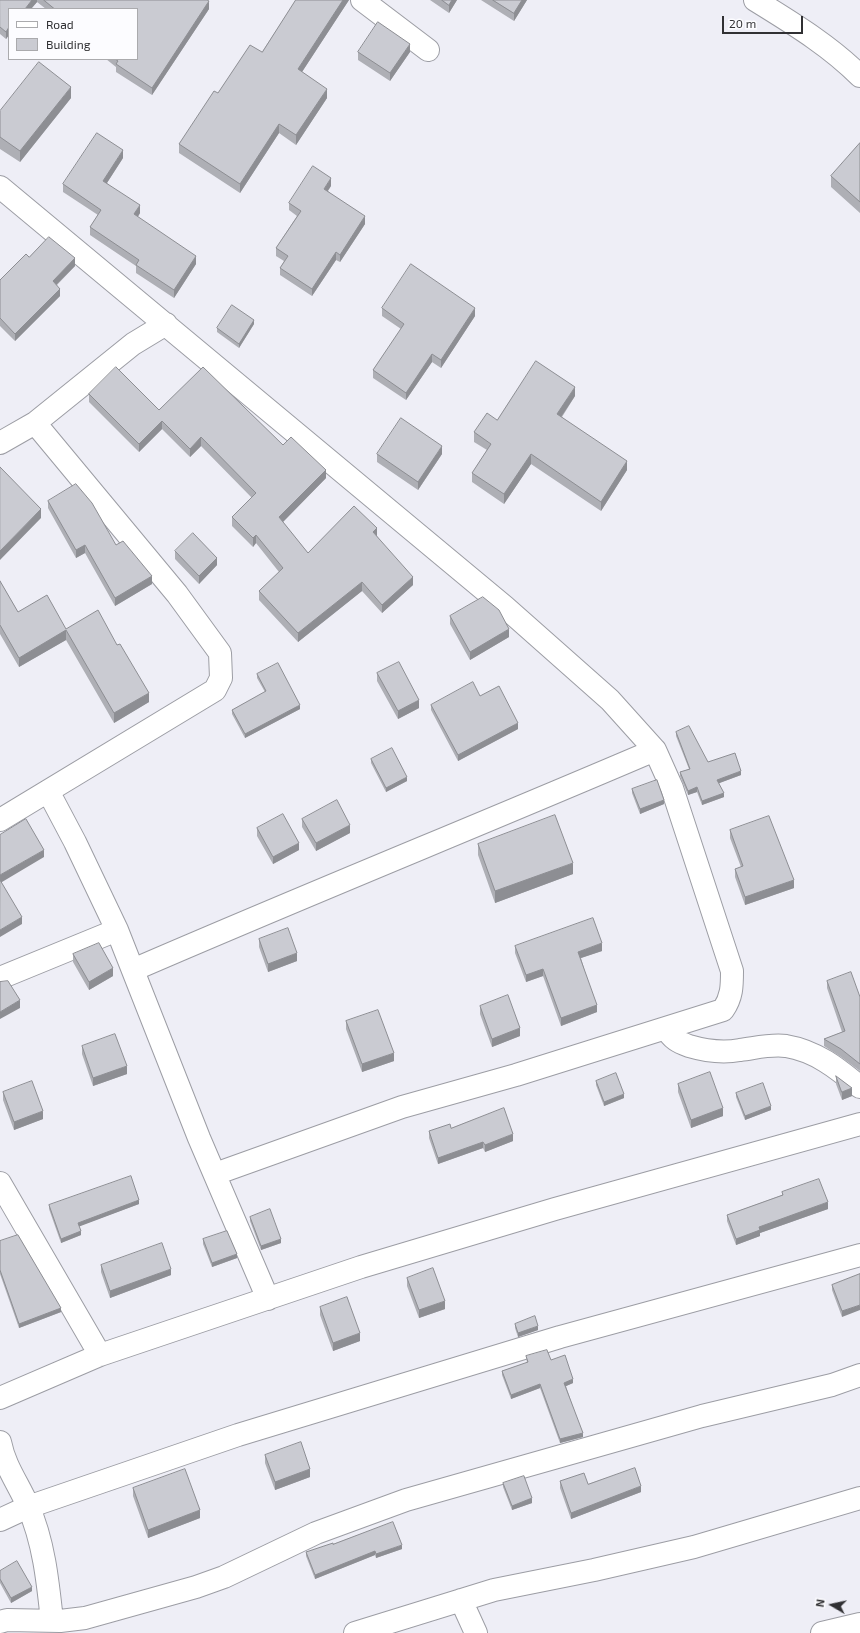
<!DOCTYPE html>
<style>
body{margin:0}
#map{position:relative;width:860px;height:1633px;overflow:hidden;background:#eeeef6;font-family:"Exo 2",sans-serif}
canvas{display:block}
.legend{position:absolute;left:8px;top:8px;width:130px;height:52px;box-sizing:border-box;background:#fcfcff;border:1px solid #aaaaad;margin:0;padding:5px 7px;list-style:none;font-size:12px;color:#303033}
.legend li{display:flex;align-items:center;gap:8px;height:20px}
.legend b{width:20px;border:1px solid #aaaaad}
.north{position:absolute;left:812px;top:1585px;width:40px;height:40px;-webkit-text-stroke:3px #fcfcff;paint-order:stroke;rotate:279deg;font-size:11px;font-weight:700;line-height:16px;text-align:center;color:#303033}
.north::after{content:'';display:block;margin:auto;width:14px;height:18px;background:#303033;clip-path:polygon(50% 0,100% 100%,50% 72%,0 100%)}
.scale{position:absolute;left:722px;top:16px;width:81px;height:18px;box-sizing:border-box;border:2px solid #303033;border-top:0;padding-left:5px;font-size:12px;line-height:14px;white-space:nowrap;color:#303033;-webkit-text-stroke:3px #fcfcff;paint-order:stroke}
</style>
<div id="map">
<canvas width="860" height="1633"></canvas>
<ul class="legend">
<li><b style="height:5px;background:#fff"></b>Road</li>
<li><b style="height:11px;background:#cacbd2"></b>Building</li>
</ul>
<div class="north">N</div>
<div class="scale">20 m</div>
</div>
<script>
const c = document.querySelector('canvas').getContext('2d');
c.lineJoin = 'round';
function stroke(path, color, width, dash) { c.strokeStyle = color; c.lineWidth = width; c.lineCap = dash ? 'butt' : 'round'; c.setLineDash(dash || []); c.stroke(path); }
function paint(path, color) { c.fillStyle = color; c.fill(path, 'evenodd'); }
const minor = new Path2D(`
 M362 0 428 50
 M755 0C792 23 829 45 860 76
 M0 187 505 607 610 700 655 750 672 788 732 971C732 986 732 997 723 1010L516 1075 402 1107 215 1174
 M0 443 35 423 133 344 166 324
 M48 791 75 842 117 930 199 1138 268 1299
 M0 820 215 690 221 678 220 653 177 594 35 423
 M133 970C306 895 482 824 655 750
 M0 978 117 930
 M666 1028C672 1039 678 1042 689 1046 706 1051 723 1053 740 1050 756 1048 770 1044 786 1046 816 1051 837 1068 860 1087
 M0 1183 100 1355
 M0 1398 100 1355 361 1267 555 1209 860 1124
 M0 1442C5 1467 18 1483 28 1506 44 1542 48 1583 52 1621
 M0 1520 28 1507 238 1435 560 1337 860 1255
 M461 1600 476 1633
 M0 1622 7 1620 60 1621 85 1618 196 1587 224 1577 316 1533 406 1500 702 1416 832 1385 860 1375
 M355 1633 494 1590 594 1570 694 1547 860 1498
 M822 1633 860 1624`);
stroke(minor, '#9c9da4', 24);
stroke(minor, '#fff', 22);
paint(new Path2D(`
 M0 0H207L209 9 152 95 116 72V67L106 59H137V9H46L37 2 31 9H9V35L6 39 0 34Z
 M295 0H349L302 72 327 98 296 145 279 133 240 193 179 153V144L218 93 262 52 296 0Z
 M430 0H457L449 13Z
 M481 0H527L514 21Z
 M358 52H410L390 81 358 60Z
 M71 98 20 162 0 149V111Z
 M860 143V213L831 187V176Z
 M123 158 107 183 140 213 138 217 196 264 174 298 136 273V266L90 235V227L98 215 63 192V184Z
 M331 186 328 191 365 224 340 262 336 260 312 296 280 275V268L284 261 276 256V248L297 216 289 210V203Z
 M29 257 75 266 57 285 60 296 15 341 0 326V280Z
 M382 308 475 316 441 368 432 362 406 400 373 378V370L401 329 382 316Z
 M254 324 239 348 217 332V328Z
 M89 394 159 410 283 445 326 478 283 522 308 553 377 536 413 585 382 613 362 591 298 642 259 600V591L279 572 256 543 253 547 232 526V517L252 498 201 446 190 457 162 429 139 452 89 402Z
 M575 396 562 417 627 470 601 511 531 464 504 504 472 482V473L487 450 474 442V432L497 420Z
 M377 454H442L418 490 377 462Z
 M48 501 116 545 152 584 115 606 85 553 76 558 48 508Z
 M175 551 217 565 199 584 175 559Z
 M0 581 18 612 66 629 149 702 114 723 66 640 19 667 0 634Z
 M450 616 509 637 470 660 450 624Z
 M377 673 419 708 398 719 377 681Z
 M257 674 300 709 245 738 232 714V710L265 692 257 678Z
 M480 696 518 729 458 761 431 710V705Z
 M676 732 708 762 741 775 719 783 724 797 702 805 697 792 688 795 680 776V772L689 769 676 736Z
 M371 759 407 781 386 792 371 763Z
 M632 789 664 804 640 814 632 793Z
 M302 819 350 833 316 851 302 827Z
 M257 828 299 850 273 864 257 836Z
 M730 830 794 888 745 905 735 877V869L741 867 730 838Z
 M478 844 573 874 495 903 478 855Z
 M259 939 297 961 268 972 259 947Z
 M515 946 602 951 581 958 597 1012 561 1026 543 976 526 982 515 953Z
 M73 954 113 976 89 990 73 962Z
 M827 981 860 997V1071L841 1057 824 1046V1039L842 1032 827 988Z
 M480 1006 520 1036 492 1047 480 1014Z
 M346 1021 394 1061 362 1072 346 1029Z
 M82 1046 127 1074 93 1086 82 1054Z
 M836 1076 852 1096 842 1100 836 1084Z
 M596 1081 624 1098 604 1106 596 1085Z
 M678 1084 723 1116 691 1128 678 1092Z
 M3 1092 43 1119 14 1130 3 1100Z
 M736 1093 771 1110 745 1120 736 1097Z
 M451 1128 513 1141 485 1152 483 1148 438 1164 429 1138V1131Z
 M782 1192 828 1209 760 1233V1236L736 1245 727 1221V1215L782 1195Z
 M139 1204 79 1226 81 1235 61 1243 49 1209V1205Z
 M250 1217 281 1243 261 1250 250 1221Z
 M203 1239 237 1258 212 1267 203 1244Z
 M0 1241 61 1312 19 1328 0 1274Z
 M101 1265 171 1275 110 1298 101 1272Z
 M860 1274 842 1317 832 1290V1285Z
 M407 1278 445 1309 419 1318 407 1286Z
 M320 1307 360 1341 333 1351 320 1315Z
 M515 1324 538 1330 518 1337 515 1328Z
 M526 1356 551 1360 573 1383 566 1386 583 1437 560 1443 540 1388 511 1399 502 1375V1371L527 1363Z
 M265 1455 310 1477 275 1490 265 1463Z
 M560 1481 588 1484 641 1492 571 1519 560 1488Z
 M503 1483 532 1503 512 1510 503 1487Z
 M133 1488 200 1518 148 1538 133 1496Z
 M333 1544 402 1549 376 1558 375 1555 315 1579 306 1556V1552Z
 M0 1571 32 1591 11 1603 0 1583Z`), '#aeafb5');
paint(new Path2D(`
 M32 0H37V2L31 9H25Z
 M343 0H349L298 78V69Z
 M452 0H457L449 13V5Z
 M522 0H527L514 21V13Z
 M209 1V9L152 95V88Z
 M9 27V35L6 39V32Z
 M410 44V52L390 81V73Z
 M71 87V98L20 162V151Z
 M327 89V98L296 145V135Z
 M279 124V133L240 193V184Z
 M123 150V158L103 189V181Z
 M331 178V186L324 196V189Z
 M140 205V213L134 222V214Z
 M365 216V224L340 262V255Z
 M336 252V260L312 296V289Z
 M196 256V264L174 298V290Z
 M75 258V266L53 288V281Z
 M60 289V296L15 341V334Z
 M475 308V316L441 368V360Z
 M254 320V324L239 348V344Z
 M432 354V362L406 400V393Z
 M575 387V396L557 423V414Z
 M162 421V429L139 452V444Z
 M201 437V446L190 457V449Z
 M442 446V454L418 490V482Z
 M531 454V464L504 504V494Z
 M627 461V470L601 511V502Z
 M326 470V478L279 526V517Z
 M41 509V518L0 560V551Z
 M377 528V537L373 532Z
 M256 535V543L253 547V538Z
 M85 545V553L76 558V550Z
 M217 558V565L199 584V576Z
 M152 576V584L115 606V598Z
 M413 577V585L382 613V605Z
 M362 582V591L298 642V633Z
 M509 629V637L470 660V652Z
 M66 630V640L19 667V658Z
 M149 693V702L114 723V713Z
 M419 700V708L398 719V711Z
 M300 705V709L245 738V734Z
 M518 723V729L458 761V755Z
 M741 771V775L717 784V780Z
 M407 777V781L386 792V788Z
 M697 787V792L688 795V791Z
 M724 793V797L702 805V801Z
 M664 800V804L640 814V809Z
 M350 825V833L316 851V843Z
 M299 843V850L273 864V857Z
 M44 850V857L2 882V886L0 887V875Z
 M573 863V874L495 903V891Z
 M794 880V888L745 905V897Z
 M22 917V924L0 937V930Z
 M602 943V951L578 959V952Z
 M297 953V961L268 972V964Z
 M113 968V976L89 990V982Z
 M543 969V976L526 982V975Z
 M20 1000V1008L0 1019V1012Z
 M597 1005V1012L561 1026V1018Z
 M520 1028V1036L492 1047V1039Z
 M394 1053V1061L362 1072V1064Z
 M127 1066V1074L93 1086V1078Z
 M852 1088V1096L842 1100V1092Z
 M624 1094V1098L604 1106V1102Z
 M771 1106V1110L745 1120V1116Z
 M723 1108V1116L691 1128V1120Z
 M43 1111V1119L14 1130V1122Z
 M513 1134V1141L485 1152V1145Z
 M483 1142V1148L438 1164V1158Z
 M139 1200V1204L78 1227V1223Z
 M828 1202V1209L760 1233V1236L736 1245V1239L759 1227Z
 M81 1231V1235L61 1243V1239Z
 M281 1239V1243L261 1250V1246Z
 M237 1254V1258L212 1267V1263Z
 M171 1269V1275L110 1298V1291Z
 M445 1301V1309L419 1318V1310Z
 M860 1305V1310L842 1317V1311Z
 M61 1308V1312L19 1328V1324Z
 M538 1326V1330L518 1337V1333Z
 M360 1333V1341L333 1351V1343Z
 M573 1379V1383L564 1387V1383Z
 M540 1384V1388L511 1399V1395Z
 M583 1433V1437L560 1443V1439Z
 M310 1469V1477L275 1490V1482Z
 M641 1486V1492L571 1519V1513Z
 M532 1498V1503L512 1510V1506Z
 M200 1510V1518L148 1538V1530Z
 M402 1545V1549L376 1558V1554Z
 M375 1551V1555L315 1579V1575Z
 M32 1587V1591L11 1603V1598Z`), '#8d8e93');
const building = new Path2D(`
 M0 0H32L25 9H9V27L6 32 0 27Z
 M44 0H207L209 1 152 88 116 64 118 61 115 59H137V9H55Z
 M296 0H343L298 69 327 89 296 135 279 124 240 184 179 144 214 91 218 93 250 45 262 52Z
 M442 0H452L449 5Z
 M493 0H522L514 13Z
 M378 22 410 44 390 73 358 52Z
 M39 62 71 87 20 151 0 137V111Z
 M97 133 123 150 103 181 140 205 134 214 196 256 174 290 136 265 139 260 90 227 101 210 63 184Z
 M860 143V202L831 176Z
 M313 166 331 178 324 189 365 216 340 255 336 252 312 289 280 268 288 256 276 248 301 211 289 203Z
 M49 237 75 258 53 281 60 289 15 334 0 318V280L26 254 29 257Z
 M411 264 475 308 441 360 432 354 406 393 373 370 404 324 382 308Z
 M232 305 254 320 239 344 217 328Z
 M536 361 575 387 557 414 627 461 601 502 531 454 504 494 472 473 491 444 474 432 487 413 497 420Z
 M116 367 159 410 203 367 283 445 291 437 326 470 279 517 308 553 354 506 377 528 373 532 413 577 382 605 362 582 298 633 259 591 283 568 256 535 253 538 232 517 256 493 201 437 190 449 162 421 139 444 89 394Z
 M401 418 442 446 418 482 377 454Z
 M0 467 41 509 0 551Z
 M76 484 92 503 116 545 123 541 152 576 115 598 85 545 76 550 48 501Z
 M193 533 217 558 199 576 175 551Z
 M0 581 18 612 47 595 66 629 98 610 117 645 120 644 149 693 114 713 66 630 19 658 0 625Z
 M483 597 499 610 509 629 470 652 450 616Z
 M399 662 419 700 398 711 377 673Z
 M278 663 300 705 245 734 232 710 266 691 257 674Z
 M473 682 480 696 499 686 518 723 458 755 431 705Z
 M689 726 708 762 735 753 741 771 717 780 724 793 702 801 697 787 688 791 680 772 690 769 676 732Z
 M392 748 407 777 386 788 371 759Z
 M657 780 664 800 640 809 632 789Z
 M337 800 350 825 316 843 302 819Z
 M283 814 299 843 273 857 257 828Z
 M555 815 573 863 495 891 478 844Z
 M769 816 794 880 745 897 735 869 743 866 730 830Z
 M26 819 44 850 0 875V835Z
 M0 880 22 917 0 930Z
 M593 918 602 943 578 952 597 1005 561 1018 543 969 526 975 515 946Z
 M288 928 297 953 268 964 259 939Z
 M99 943 113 968 89 982 73 954Z
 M851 972 860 997V1064L841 1049 824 1039 845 1031 827 981Z
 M8 981 20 1000 0 1012V982Z
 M508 995 520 1028 492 1039 480 1006Z
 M378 1010 394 1053 362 1064 346 1021Z
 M115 1034 127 1066 93 1078 82 1046Z
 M710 1072 723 1108 691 1120 678 1084Z
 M616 1073 624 1094 604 1102 596 1081Z
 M836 1076 852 1088 842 1092Z
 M32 1081 43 1111 14 1122 3 1092Z
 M763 1083 771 1106 745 1116 736 1093Z
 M504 1108 513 1134 485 1145 483 1142 438 1158 429 1131 450 1124 451 1128Z
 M131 1176 139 1200 78 1223 81 1231 61 1239 49 1205Z
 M819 1179 828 1202 759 1227 760 1230 736 1239 727 1215 783 1195 782 1192Z
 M270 1209 281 1239 261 1246 250 1217Z
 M227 1231 237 1254 212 1263 203 1239Z
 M18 1235 61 1308 19 1324 0 1270V1241Z
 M162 1243 171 1269 110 1291 101 1265Z
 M433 1268 445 1301 419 1310 407 1278Z
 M860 1274V1305L842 1311 832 1285Z
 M347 1297 360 1333 333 1343 320 1307Z
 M535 1316 538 1326 518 1333 515 1324Z
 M547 1350 551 1360 565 1355 573 1379 564 1383 583 1433 560 1439 540 1384 511 1395 502 1371 528 1362 526 1356Z
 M301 1442 310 1469 275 1482 265 1455Z
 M635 1468 641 1486 571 1513 560 1481 584 1473 588 1484Z
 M185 1469 200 1510 148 1530 133 1488Z
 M524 1476 532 1498 512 1506 503 1483Z
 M393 1522 402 1545 376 1554 375 1551 315 1575 306 1552 333 1543V1544Z
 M17 1561 32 1587 11 1598 0 1579V1571Z`);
paint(building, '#cacbd2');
stroke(building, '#8d8e93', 1);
</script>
